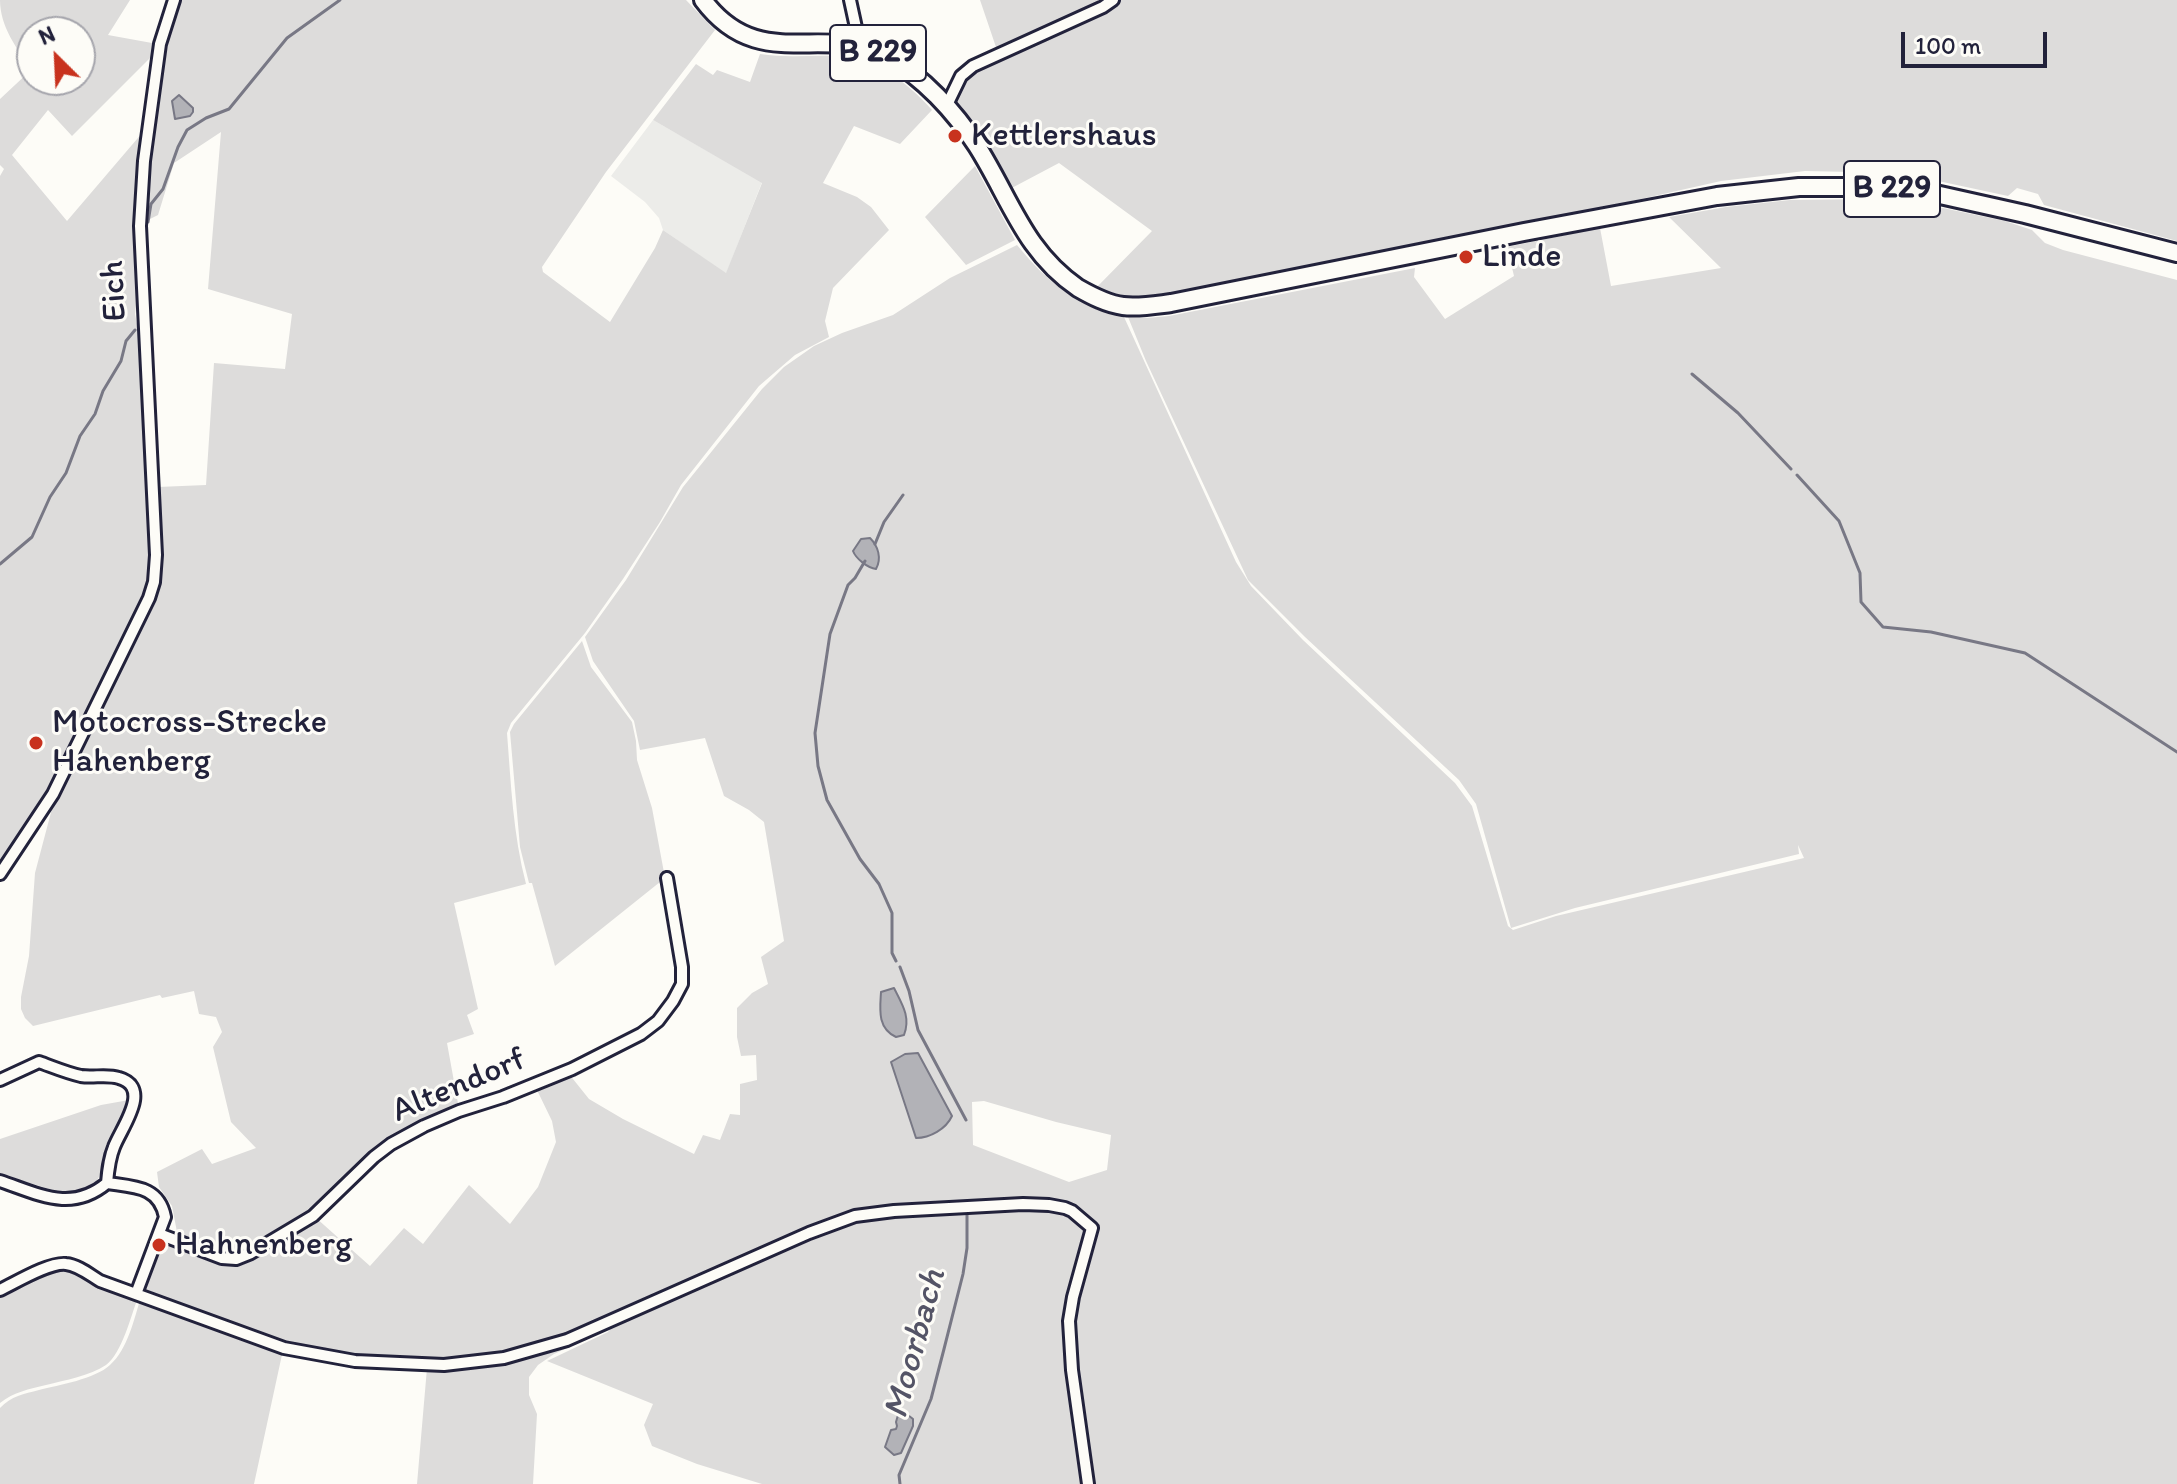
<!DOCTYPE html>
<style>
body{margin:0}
#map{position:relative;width:2177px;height:1484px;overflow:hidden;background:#fdfcf7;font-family:Itim,sans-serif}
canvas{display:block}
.north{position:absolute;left:16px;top:16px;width:80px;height:80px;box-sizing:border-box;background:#fdfcf7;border:2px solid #a5a5ac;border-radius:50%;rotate:336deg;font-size:22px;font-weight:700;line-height:32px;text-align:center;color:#22223b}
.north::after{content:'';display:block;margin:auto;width:28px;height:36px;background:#c8321e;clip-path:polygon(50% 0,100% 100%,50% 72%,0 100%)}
.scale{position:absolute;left:1901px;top:32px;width:146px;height:36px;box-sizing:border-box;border:4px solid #22223b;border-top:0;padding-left:10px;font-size:24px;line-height:28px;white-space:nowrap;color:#22223b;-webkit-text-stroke:6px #fdfcf7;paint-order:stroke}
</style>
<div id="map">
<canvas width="2177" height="1484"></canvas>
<div class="north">N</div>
<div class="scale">100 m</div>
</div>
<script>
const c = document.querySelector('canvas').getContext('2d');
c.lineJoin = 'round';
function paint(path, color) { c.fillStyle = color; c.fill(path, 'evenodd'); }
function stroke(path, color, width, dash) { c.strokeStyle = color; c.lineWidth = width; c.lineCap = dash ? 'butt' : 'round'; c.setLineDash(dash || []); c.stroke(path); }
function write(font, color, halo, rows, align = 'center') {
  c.font = font + ' Itim,sans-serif'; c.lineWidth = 6; c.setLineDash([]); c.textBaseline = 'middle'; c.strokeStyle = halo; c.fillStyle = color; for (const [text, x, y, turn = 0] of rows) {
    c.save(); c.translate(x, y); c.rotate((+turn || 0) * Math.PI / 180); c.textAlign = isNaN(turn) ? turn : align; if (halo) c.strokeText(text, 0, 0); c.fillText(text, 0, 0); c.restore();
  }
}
paint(new Path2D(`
 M653 120 762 182 726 274 663 230 659 218 645 202 611 176Z`), '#ecece9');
paint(new Path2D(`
 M0 0H130L108 35 152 43 157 42 156 52 72 136 48 110 12 155 67 221 143 132 135 225 137 297 135 314 141 344 152 554 144 597 50 788 0 864V176L4 169 0 165V99L31 70C17 48 0 27 0 0ZM32 32H80V80H32Z
 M178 0H686L715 30 606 172 542 267 543 272 610 322 655 248 663 230 726 273 762 183 653 120 696 64 713 75 717 70 750 82 760 54C785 58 811 55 836 56 873 57 908 82 932 110L900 144 854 126 823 183 857 197 871 207 889 230 833 288 825 321 829 337 795 355 759 386 681 485 660 522 623 579 585 633 511 723 507 733C511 784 513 834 526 884L454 903 478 1009 467 1015 474 1034 447 1043 459 1109 423 1124 309 1214 241 1255 219 1253 177 1232 172 1206 159 1187 157 1172 202 1149 212 1164 256 1148 231 1122 213 1047 222 1032 216 1017 199 1014 194 991 162 998 160 995 33 1026 25 1018 21 1009V997L29 956 35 873 54 801 153 600 161 566 158 487 206 485 214 363 285 369 292 314 208 289 221 132 174 163 158 215 144 222C151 147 160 73 178 0Z
 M980 0H1108L998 53Z
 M1117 0H2177V241L2044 205 2038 194 2017 188 2008 196 1901 173 1805 171 1721 181 1472 237 1172 299H1122L1094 290 1152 231 1059 163 1008 190 949 105 962 77Z
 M975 166 1015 240 966 265 925 217Z
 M1873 199 1938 207 2005 221 2032 230 2045 243 2063 250 2177 280V1484H1089L1074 1370 1073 1320 1094 1226 1086 1216 1068 1204 1040 1199 955 1202 855 1212 566 1338 504 1356 443 1362 355 1360 284 1346 139 1293 160 1236 226 1260 315 1217 370 1266 404 1228 423 1244 469 1185 510 1224 538 1187 556 1142 552 1121 536 1088 569 1074 589 1099 623 1119 694 1154 703 1135 720 1140 730 1114 740 1115V1084L757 1080 756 1055 741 1056 737 1037V1008L752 993 768 984 761 957 784 941 764 822 749 810 724 796 705 738 640 750 634 721 593 661 585 637 626 580 683 487 762 389 784 367 814 346 842 333 893 315 950 278 1017 245C1049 284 1075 304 1124 317L1236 562 1251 586 1303 640 1455 783 1472 806 1508 926 1513 930 1556 916 1804 858 1798 845 1799 854 1575 908 1511 928 1476 804 1459 780 1305 637 1248 580 1146 361 1128 317 1147 318 1169 316 1415 268 1414 277 1445 319 1514 276 1507 247 1600 228 1611 286 1721 268 1669 217 1726 207 1790 200ZM984 1101 1056 1122 1111 1135 1107 1170 1069 1182 973 1145 972 1102Z
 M582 641 591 667 632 722 636 741 637 760 652 808 665 878 555 966 532 883H529L520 847 510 732 514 724Z
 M129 1100 111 1140 99 1177 93 1187 76 1194H66L0 1174V1139L101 1105Z
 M1040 1208C1058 1211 1072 1214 1085 1228V1241L1067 1308 1085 1484H762L697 1464 652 1446 644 1425 653 1404 547 1361 608 1332 614 1324 810 1234 857 1218 880 1214Z
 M62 1265 138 1297C131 1316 122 1353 106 1365 90 1376 65 1380 46 1385 29 1389 14 1392 0 1403V1292Z
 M141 1297 283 1350 254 1484H0V1408C11 1396 24 1394 39 1390 59 1385 95 1379 110 1365 128 1349 134 1319 141 1297Z
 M612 1323 607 1330 554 1354 538 1365 529 1377V1395L537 1414 533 1484H417L427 1368 504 1359Z`), '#dddcdb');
const water = new Path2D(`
 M179 95 193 108V112L190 116 175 119 172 101Z
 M870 538C878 546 882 558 876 569 868 568 856 559 853 551L861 539Z
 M894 988C902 1004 911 1017 904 1035L896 1037C877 1028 880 1009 881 992Z
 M918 1053 952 1116C946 1129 930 1138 916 1138L891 1062 905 1054Z
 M904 1412 913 1419V1426L901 1453 894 1455 885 1447 891 1430 896 1429 897 1426 896 1422 898 1415Z`);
paint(water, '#b2b2b7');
stroke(water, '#787885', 2);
stroke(new Path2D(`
 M148 222 151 204 163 189 178 147 187 130 206 118 229 109 287 38 340 0
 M1692 374 1738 413 1791 469
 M1797 475 1839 521 1860 573 1861 602 1883 627 1931 632 2025 653 2177 752
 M875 544 884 522 903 495
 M865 561 855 578 848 585 830 634 815 733 818 766 827 800 860 859 879 884 892 913V953L896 961
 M0 564 32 537 50 497 66 473 80 436 95 414 103 391 121 361 126 341 135 330
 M900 967 909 991 918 1030 966 1120
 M900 1484 899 1475 931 1399 944 1349 963 1274 967 1248V1214`), '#787885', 3);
const minor = new Path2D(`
 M850 0 860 46
 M946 107 961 76 973 66 1103 7 1113 0
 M0 874 53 794 149 598 154 582 156 555 140 226 144 161 160 44 174 0
 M0 1080 39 1062C53 1067 67 1073 81 1076 93 1078 107 1074 119 1078 153 1088 121 1128 114 1147 109 1159 108 1171 107 1183
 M0 1181C39 1194 71 1213 107 1183 134 1187 159 1186 165 1217L136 1294
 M159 1234 222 1258 236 1259 251 1253 313 1216 374 1157 391 1144 424 1126 459 1111 503 1097 572 1069 641 1034 658 1021 673 1001 682 984V967L667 878
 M0 1290C15 1283 49 1262 66 1264 78 1265 90 1275 100 1281L284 1348 355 1361 444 1365 504 1358 567 1340 809 1233 855 1216 894 1211 1023 1204 1049 1205 1065 1208 1072 1211 1092 1228 1073 1297 1069 1321 1072 1370 1088 1484`);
const primary = new Path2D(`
 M703 0C759 75 823 22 887 57 923 77 955 112 977 146 1010 198 1024 251 1078 288 1092 296 1107 304 1123 306 1139 308 1155 305 1171 303L1524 232 1717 196 1799 187H1865L1931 193 2025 214 2177 253`);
stroke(minor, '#22223b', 16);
stroke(primary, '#22223b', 22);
stroke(minor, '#fdfcf7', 10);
stroke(primary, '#fdfcf7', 16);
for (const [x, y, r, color] of [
 [955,136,8,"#c8321e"],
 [1466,257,8,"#c8321e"],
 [36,743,8,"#c8321e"],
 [159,1245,8,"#c8321e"]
]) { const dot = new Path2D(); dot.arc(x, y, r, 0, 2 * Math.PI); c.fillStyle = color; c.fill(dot); stroke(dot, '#fdfcf7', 3); }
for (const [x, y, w] of [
 [878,53,96],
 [1892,189,96]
]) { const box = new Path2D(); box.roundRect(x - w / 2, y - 28, w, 56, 6); c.fillStyle = '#fdfcf7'; c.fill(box); stroke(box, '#22223b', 2); }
write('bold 32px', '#22223b', null, [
 ["B 229",878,53],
 ["B 229",1892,189]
]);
write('34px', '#22223b', '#fdfcf7', [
 ["Kettlershaus",971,136],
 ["Linde",1482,257],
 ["Motocross-Strecke",52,723],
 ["Hahenberg",52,762],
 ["Hahnenberg",175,1245]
], 'left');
write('34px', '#22223b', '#fdfcf7', [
 ["Eich",115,291,-93],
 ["Altendorf",459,1086,-23]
]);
write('italic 36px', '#545466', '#fdfcf7', [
 ["Moorbach",916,1344,-75]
]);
</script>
